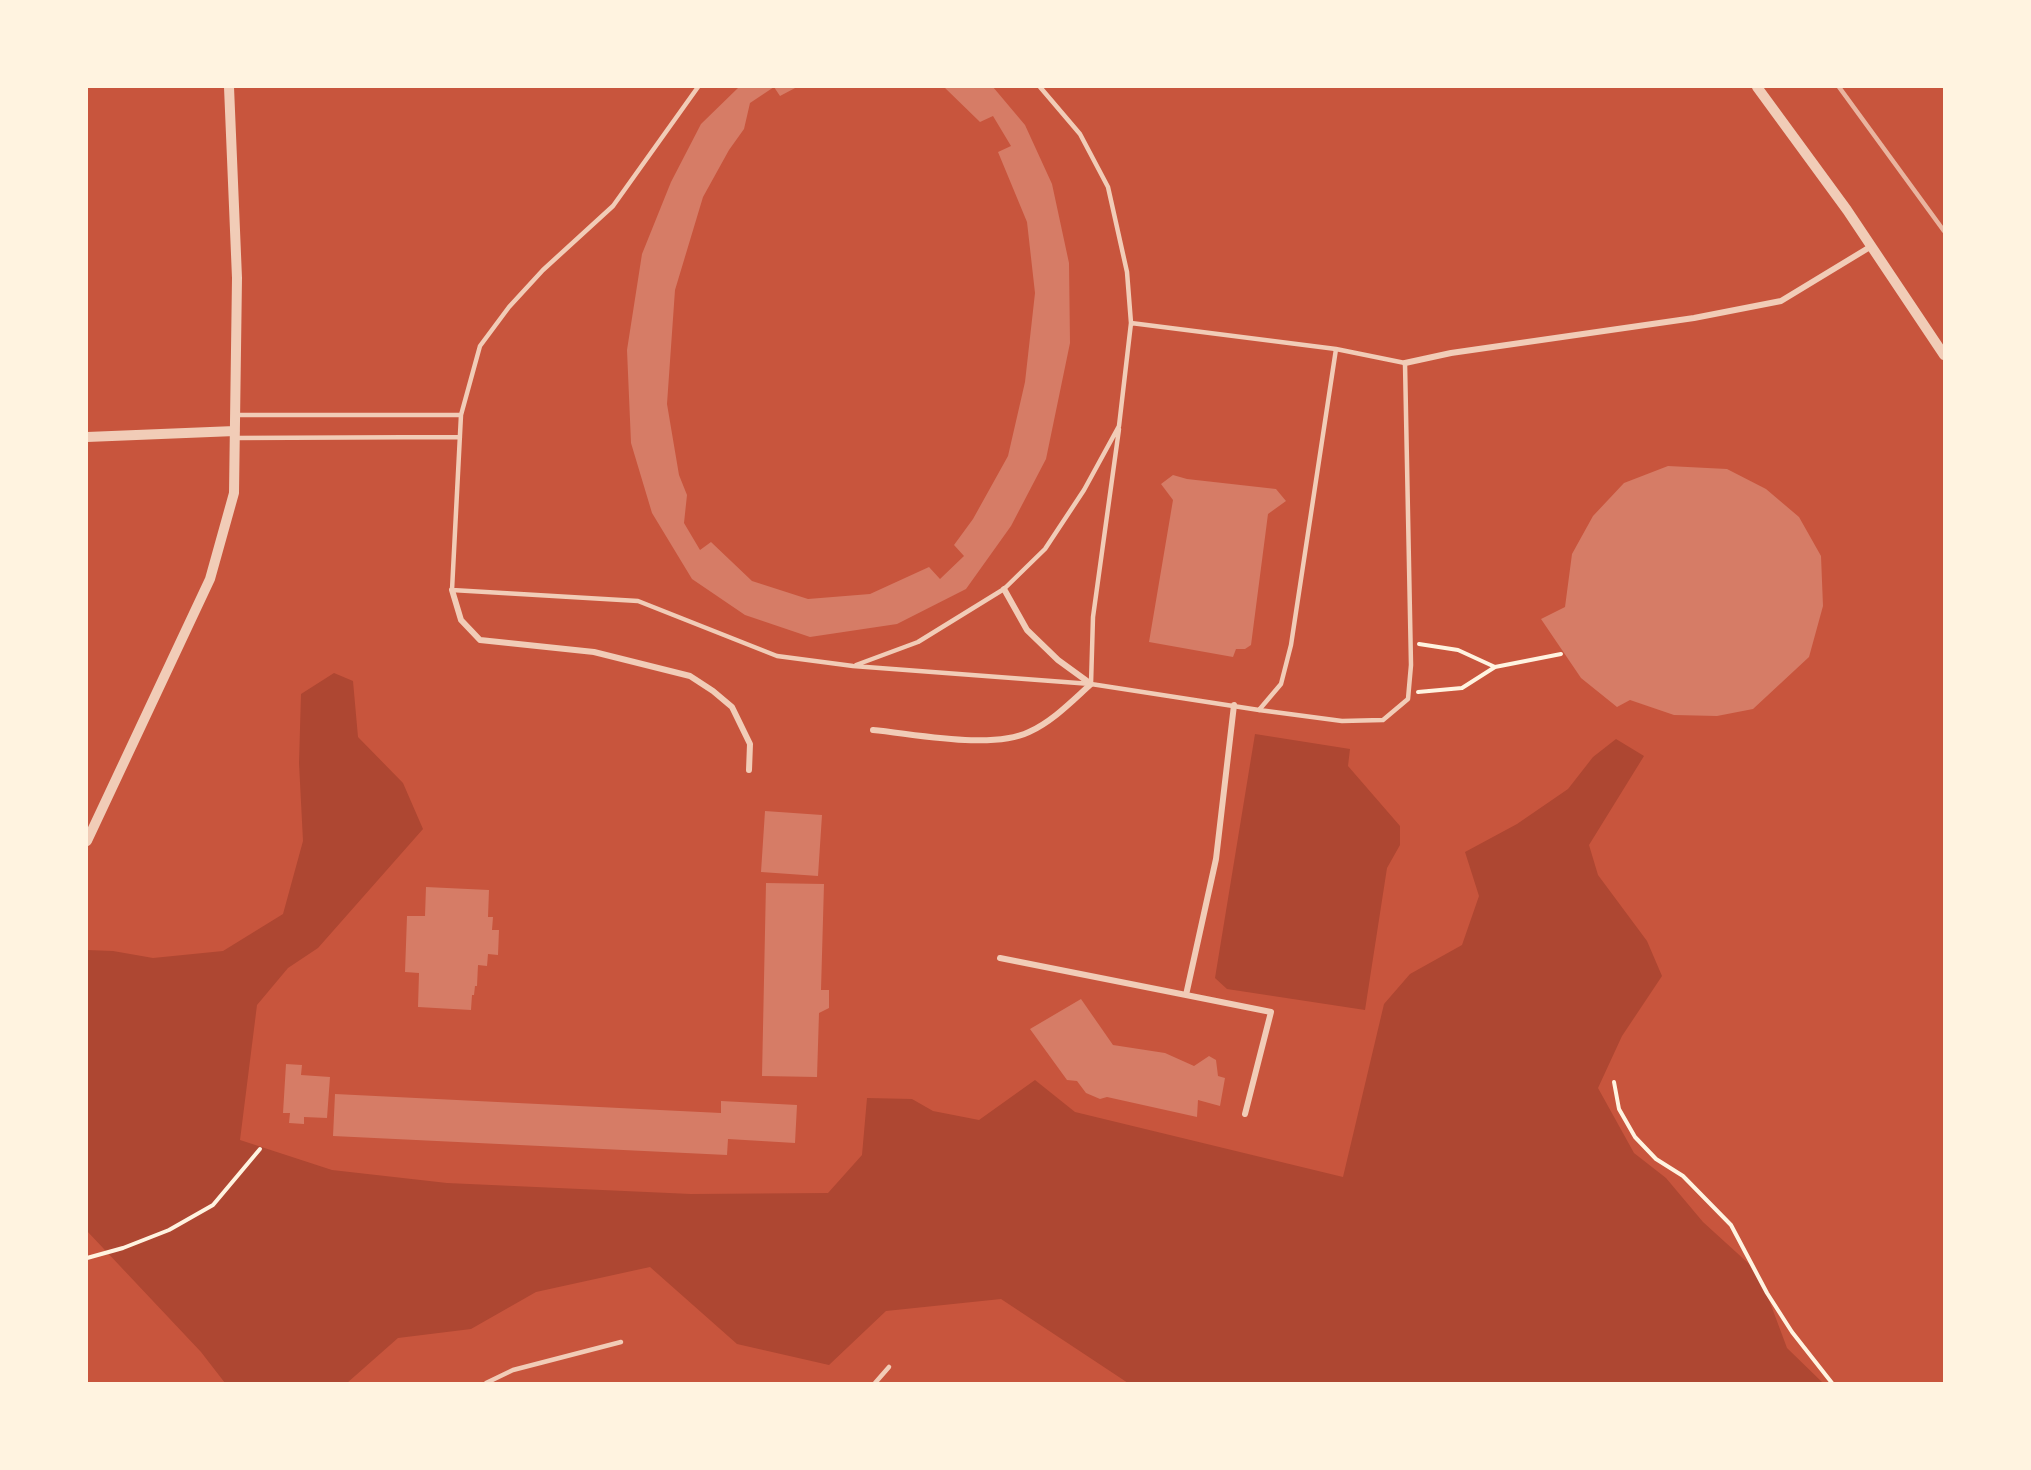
<!DOCTYPE html>
<style>
body{margin:0}
#map{position:relative;width:2031px;height:1470px;overflow:hidden;background:#c8553d;font-family:Raleway,sans-serif}
canvas{display:block}
.frame{position:absolute;inset:0;border:88px solid #fff3e0;pointer-events:none}
</style>
<div id="map">
<canvas width="2031" height="1470"></canvas>
<div class="frame"></div>
</div>
<script>
const c = document.querySelector('canvas').getContext('2d');
c.lineJoin = 'round';
function paint(path, color) { c.fillStyle = color; c.fill(path, 'evenodd'); }
function stroke(path, color, width, dash) { c.strokeStyle = color; c.lineWidth = width; c.lineCap = dash ? 'butt' : 'round'; c.setLineDash(dash || []); c.stroke(path); }
paint(new Path2D(`
 M334 673 353 681 358 737 403 783 423 829 318 948 288 968 257 1005 240 1140 332 1170 447 1183 691 1194 828 1193 862 1155 867 1098 912 1099 933 1111 979 1120 1035 1080 1075 1112 1343 1177 1384 1004 1410 974 1462 945 1479 896 1465 852 1517 824 1568 789 1593 757 1616 739 1644 756 1589 845 1598 875 1647 941 1662 976 1622 1036 1598 1088 1634 1153 1666 1178 1703 1222 1759 1273 1787 1348 1823 1383H1128L1001 1299 886 1311 829 1365 737 1344 650 1267 536 1292 471 1329 398 1338 347 1383H225L201 1352 87 1231V950L113 951 153 958 223 951 283 914 303 841 299 763 301 694Z
 M1255 734 1350 749 1348 766 1400 826V845L1387 868 1365 1010 1227 989 1215 978Z`), '#ae4732');
paint(new Path2D(`
 M739 87H797L780 96 774 87 750 103 744 129 729 150 703 197 675 290 667 404 679 475 687 495 684 523 700 550 711 542 752 581 808 599 870 594 929 567 940 579 964 556 954 545 973 519 1008 456 1025 382 1035 293 1027 222 998 152 1011 146 993 116 980 122 944 87H993L1025 125 1052 184 1069 263 1070 343 1046 459 1011 526 966 589 897 624 810 637 745 615 692 579 652 513 631 443 627 350 642 254 671 182 701 124Z
 M1668 466 1727 469 1766 489 1799 517 1821 556 1823 606 1809 657 1753 709 1717 716 1674 715 1630 700 1617 707 1581 678 1541 619 1565 607 1572 554 1593 516 1624 483Z
 M1173 475 1187 479 1276 489 1286 501 1268 514 1251 645 1245 649H1236L1233 657 1149 642 1173 500 1161 484Z
 M765 811 822 815 818 876 761 872Z
 M766 883 824 884 821 990H829V1008L819 1013 817 1077 762 1076Z
 M426 887 489 890 488 917H493L492 930H499L498 955 488 954 487 966 478 965 477 986H475L474 995H472L471 1010 418 1007 419 973 405 972 407 916H425Z
 M1081 999 1113 1045 1165 1053 1194 1066 1209 1056 1216 1060 1218 1076 1225 1078 1220 1106 1198 1100 1197 1117 1107 1097 1100 1099 1086 1093 1077 1081 1067 1080 1030 1029Z
 M286 1064 302 1065 301 1075 330 1077 327 1118 304 1117V1124L289 1123 290 1113H283Z
 M335 1094 721 1113V1101L797 1105 795 1143 728 1139 727 1155 333 1136Z`), '#d67c66');
stroke(new Path2D(`
 M1419 644 1458 650 1495 667
 M1418 692 1462 688 1495 667 1561 654
 M1614 1082 1619 1109 1635 1137 1656 1159 1683 1176 1731 1225 1767 1293 1792 1332 1832 1383
 M87 1258 123 1248 169 1230 213 1205 260 1149`), '#fff3e0', 4);
stroke(new Path2D(`
 M698 87 613 206 543 270 509 307 480 346 461 415 452 590 638 601 777 656 853 666 1091 684 1259 710 1342 721 1383 720 1408 699 1411 665 1405 363 1336 349 1131 323 1127 272 1108 187 1080 134 1040 87
 M235 415H461
 M235 438 460 437
 M856 665 918 642 1004 589 1045 549 1084 490 1119 426 1131 323
 M1091 684 1093 617 1119 429
 M1259 710 1281 684 1291 645 1336 349
 M486 1383 513 1370 621 1342
 M875 1383 889 1367`), '#f1ccb7', 4.5);
stroke(new Path2D(`
 M1405 363 1451 353 1694 318 1781 301 1870 247
 M452 590 461 620 480 640 594 652 690 676 713 691 732 707 750 744 749 770
 M873 730C916 734 991 750 1029 732 1053 721 1072 701 1091 684L1058 660 1027 630 1004 589
 M1000 958 1186 995 1216 859 1234 705
 M1186 995 1271 1012 1245 1114`), '#f1ccb7', 6);
stroke(new Path2D(`
 M1757 87 1847 210 1944 355
 M87 437 235 431
 M87 841 210 579 234 493 237 278 229 87`), '#f1ccb7', 10);
stroke(new Path2D(`
 M1839 87 1944 231`), '#e9b49f', 4.5);
</script>
